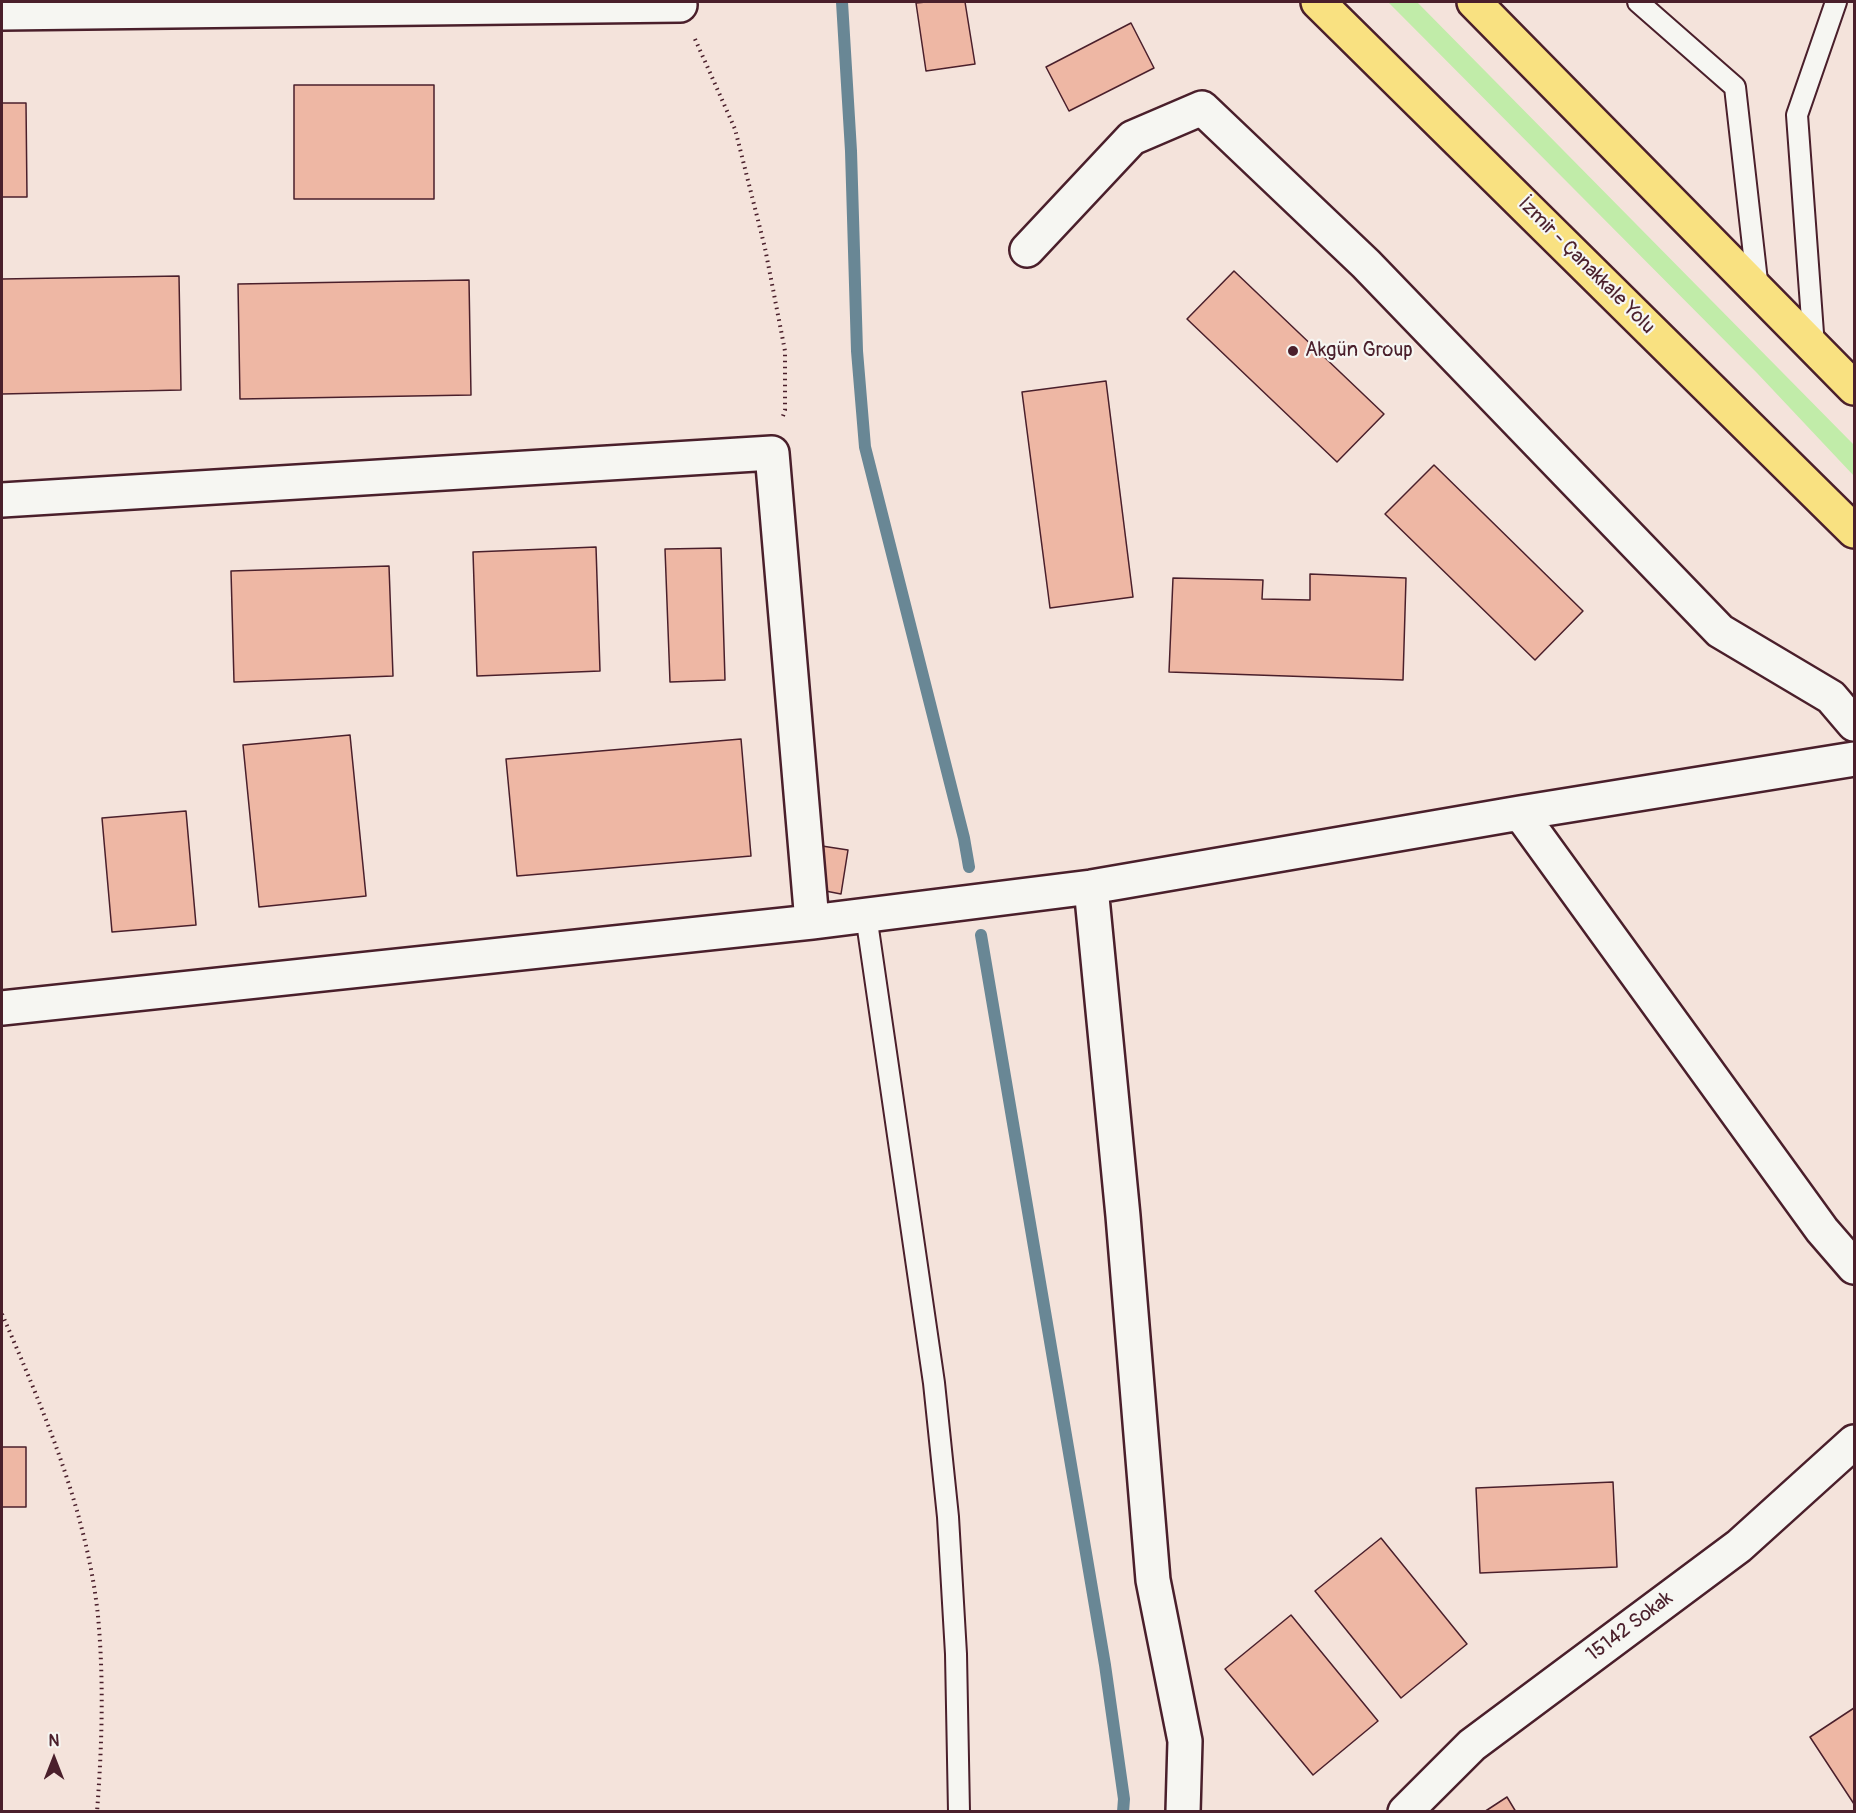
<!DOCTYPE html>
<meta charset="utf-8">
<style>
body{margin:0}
#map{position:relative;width:1856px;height:1813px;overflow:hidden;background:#f4e3db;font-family:Pangolin,sans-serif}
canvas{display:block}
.frame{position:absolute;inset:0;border:3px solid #4a1f2b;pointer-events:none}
.north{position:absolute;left:24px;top:1729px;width:60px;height:60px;-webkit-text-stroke:4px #f6f6f2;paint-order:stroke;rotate:0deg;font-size:16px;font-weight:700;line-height:24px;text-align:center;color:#4a1f2b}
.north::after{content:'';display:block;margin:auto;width:21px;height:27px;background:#4a1f2b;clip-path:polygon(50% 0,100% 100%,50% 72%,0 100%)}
</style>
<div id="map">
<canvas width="1856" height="1813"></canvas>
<div class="frame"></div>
<div class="north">N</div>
</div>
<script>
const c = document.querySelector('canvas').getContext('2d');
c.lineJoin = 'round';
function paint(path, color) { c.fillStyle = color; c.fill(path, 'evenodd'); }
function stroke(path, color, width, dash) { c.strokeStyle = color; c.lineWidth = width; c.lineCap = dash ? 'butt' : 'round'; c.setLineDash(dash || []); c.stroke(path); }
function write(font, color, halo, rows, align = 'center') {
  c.font = font + ' Pangolin,sans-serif'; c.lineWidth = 4.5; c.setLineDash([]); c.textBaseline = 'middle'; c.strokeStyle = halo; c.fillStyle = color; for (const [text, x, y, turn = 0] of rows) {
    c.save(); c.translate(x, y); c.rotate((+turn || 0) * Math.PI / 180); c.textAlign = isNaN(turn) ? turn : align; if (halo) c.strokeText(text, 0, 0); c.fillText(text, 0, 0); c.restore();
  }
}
paint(new Path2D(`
 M1388 2H1417L1854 445V476L1757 373Z`), '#c1eca9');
stroke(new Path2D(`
 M842 2 851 151 857 351 865 447 964 838 969 867
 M981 935 1105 1665 1124 1799 1123 1812`), '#698795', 12);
const building = new Path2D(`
 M926 2H965L975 64 926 71 916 3Z
 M1131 23 1154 68 1069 111 1046 67Z
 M294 85H434V199H294Z
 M2 103H26L27 197H2Z
 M1234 271 1384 414 1337 462 1187 319Z
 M179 276 181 390 2 394V279Z
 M469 280 471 395 240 399 238 284Z
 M1106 381 1133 597 1050 608 1022 392Z
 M1434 465 1583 611 1535 660 1385 514Z
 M596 547 600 671 477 676 473 552Z
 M721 548 725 680 670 682 665 549Z
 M389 566 393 676 234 682 231 571Z
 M1310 574 1406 578 1403 680 1169 672 1173 578 1263 580 1262 599 1310 600Z
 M350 735 366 896 259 907 243 745Z
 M741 739 751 856 517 876 506 759Z
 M186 811 196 925 112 932 102 818Z
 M822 846 848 850 841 894 815 889Z
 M2 1447H26V1507H2Z
 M1613 1482 1617 1567 1480 1573 1476 1488Z
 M1381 1538 1467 1644 1401 1698 1315 1591Z
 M1291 1615 1378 1721 1313 1775 1225 1669Z
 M1854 1708V1804L1810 1737Z
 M1507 1797 1516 1812H1484Z`);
paint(building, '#eeb7a4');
stroke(building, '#4a1f2b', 1.5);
const service = new Path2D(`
 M1638 2 1735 87 1758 290
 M1814 347 1797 115 1836 2
 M866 915 934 1383 948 1517 956 1654 959 1812`);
const minor = new Path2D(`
 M2 13 680 5
 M1027 250 1132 138 1202 108 1366 264 1720 631 1831 697 1854 724
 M2 500 772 453 812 922
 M1520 813 1822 1230 1854 1267
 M1091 887 1123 1216 1153 1580 1185 1741 1183 1812
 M2 1008 812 922 1091 887 1520 813 1854 759
 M1405 1812 1472 1745 1739 1546 1854 1442`);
const trunk = new Path2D(`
 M1318 2 1854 531
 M1474 2 1854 388`);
stroke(service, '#4a1f2b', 24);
stroke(minor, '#4a1f2b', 38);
stroke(trunk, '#4a1f2b', 38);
stroke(new Path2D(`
 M695 39 735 129 765 248 785 351V410L783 416
 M2 1314C43 1409 87 1511 98 1616 104 1681 102 1747 97 1812`), '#4a1f2b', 4, [1.5, 4.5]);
stroke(service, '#f6f6f2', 20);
stroke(minor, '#f6f6f2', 33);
stroke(trunk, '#f9e181', 33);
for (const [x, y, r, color] of [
 [1293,351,6,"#4a1f2b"]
]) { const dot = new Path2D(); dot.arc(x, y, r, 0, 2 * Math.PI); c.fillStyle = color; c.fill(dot); stroke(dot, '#f6f6f2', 2); }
write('20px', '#4a1f2b', '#f6f6f2', [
 ["İzmir - Çanakkale Yolu",1586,266,45],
 ["15142 Sokak",1630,1627,-37]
]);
write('20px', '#4a1f2b', '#f6f6f2', [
 ["Akgün Group",1305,351]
], 'left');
</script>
